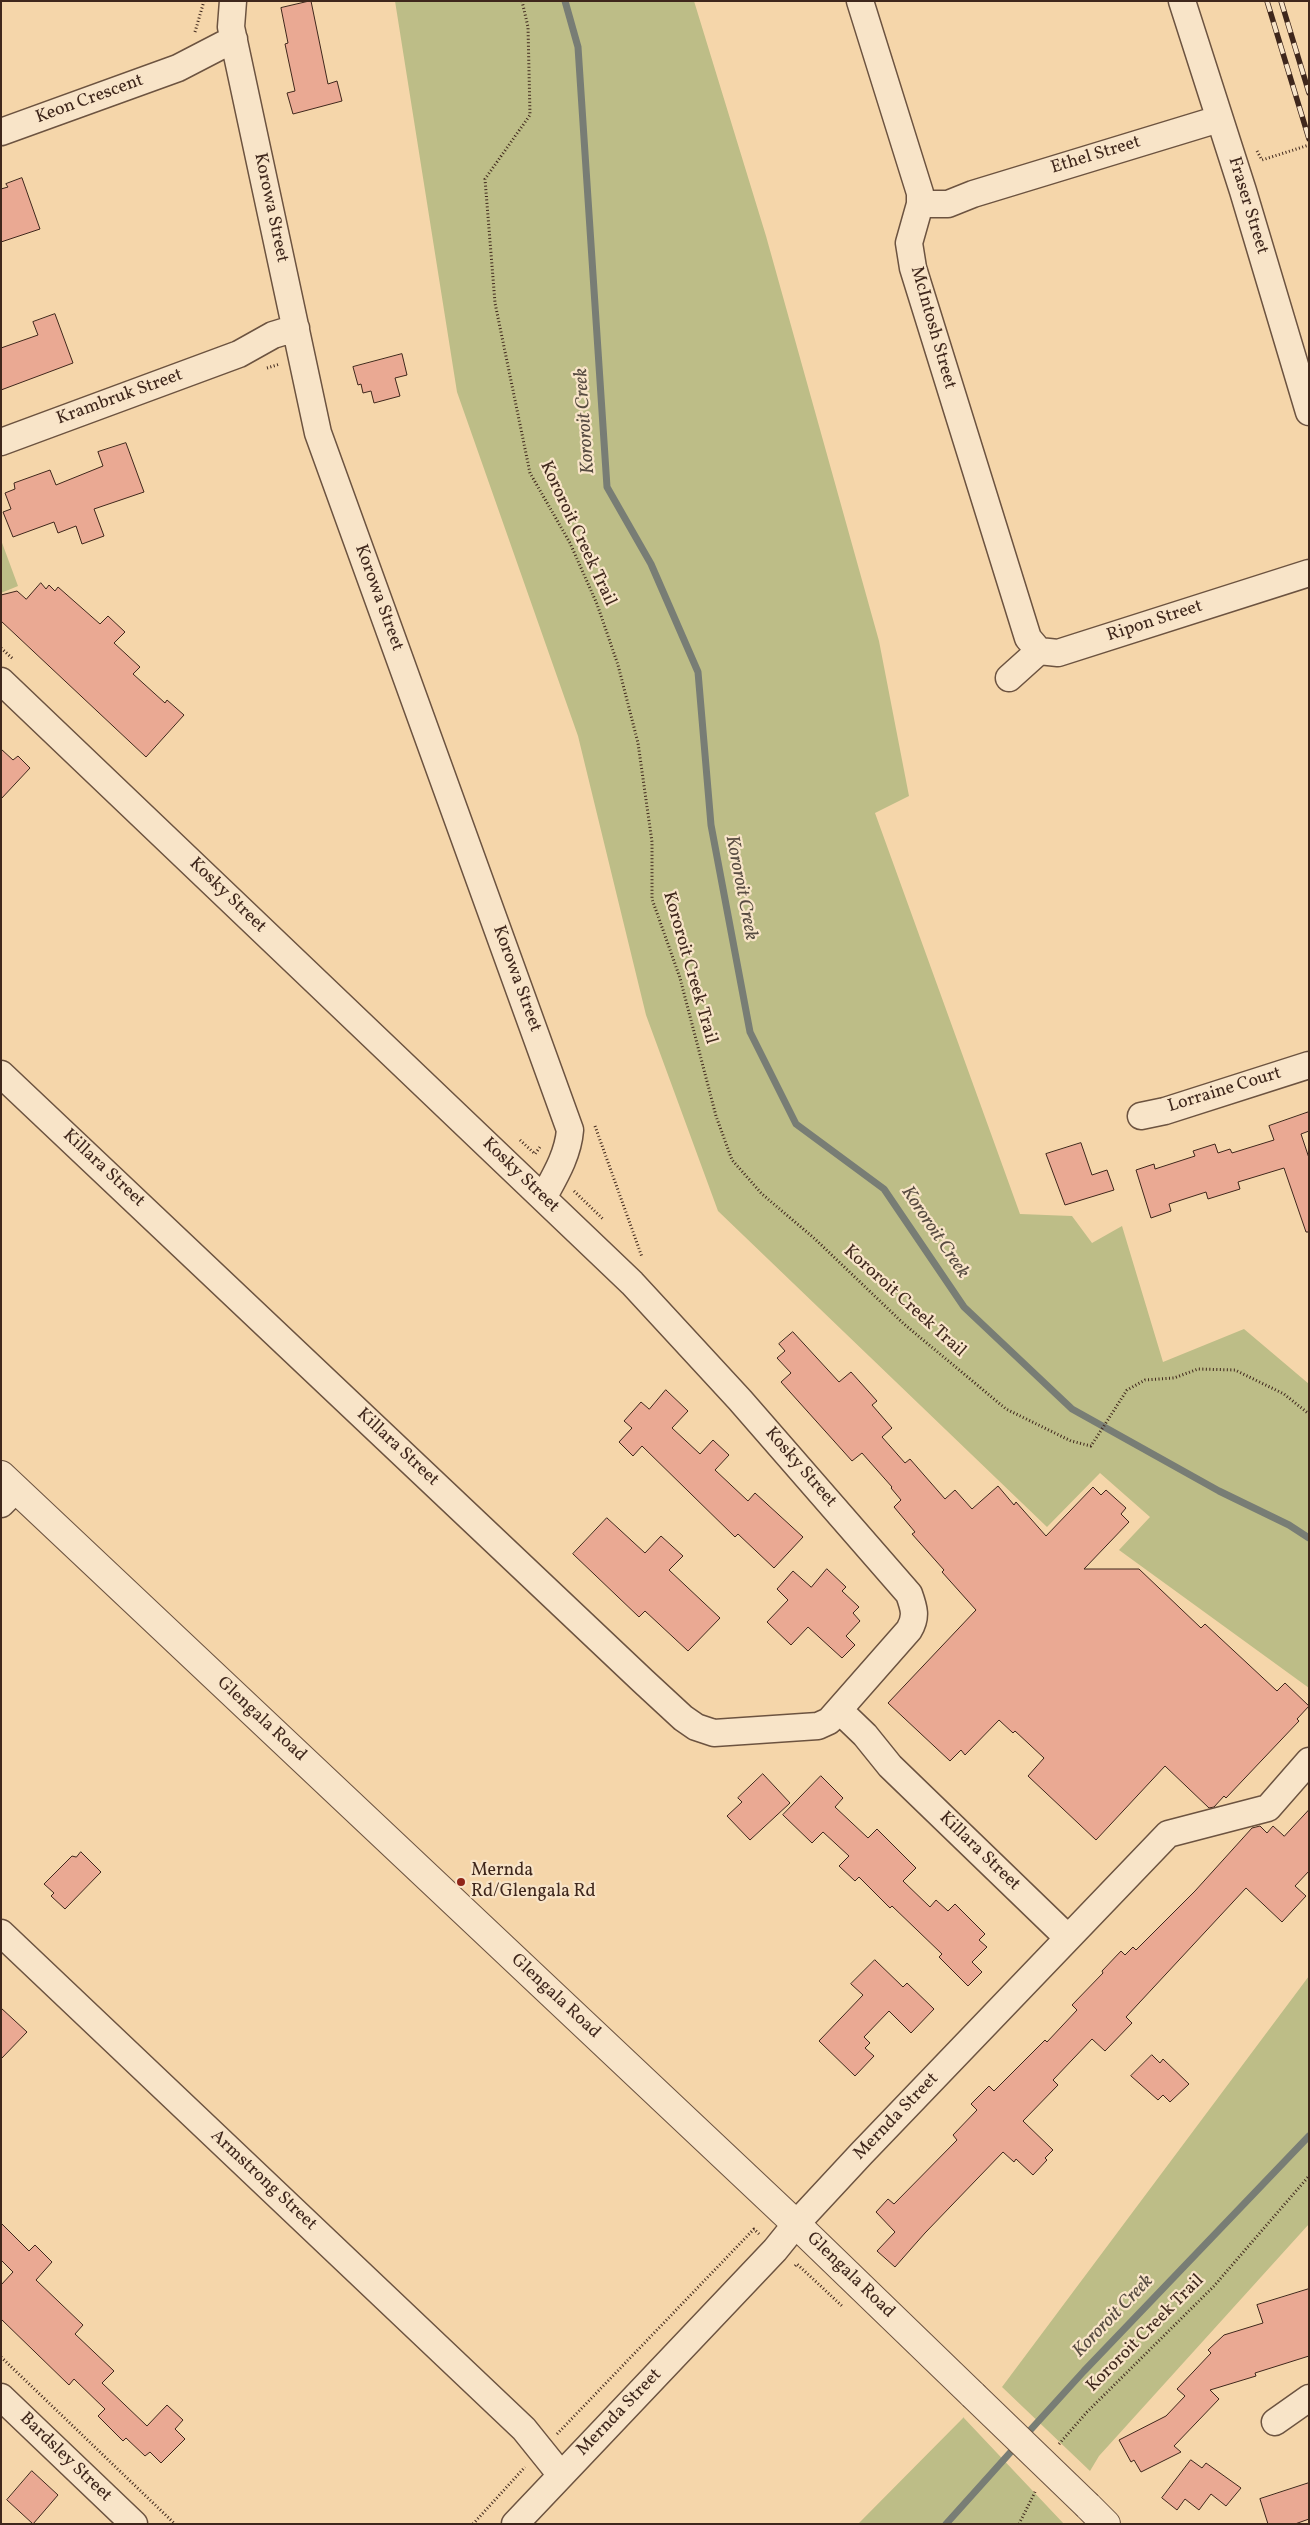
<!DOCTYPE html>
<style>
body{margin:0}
#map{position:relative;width:1310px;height:2525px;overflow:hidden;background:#f5d6aa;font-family:Vollkorn,serif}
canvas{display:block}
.frame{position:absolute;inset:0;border:2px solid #3f271c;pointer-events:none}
</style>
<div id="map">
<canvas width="1310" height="2525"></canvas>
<div class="frame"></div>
</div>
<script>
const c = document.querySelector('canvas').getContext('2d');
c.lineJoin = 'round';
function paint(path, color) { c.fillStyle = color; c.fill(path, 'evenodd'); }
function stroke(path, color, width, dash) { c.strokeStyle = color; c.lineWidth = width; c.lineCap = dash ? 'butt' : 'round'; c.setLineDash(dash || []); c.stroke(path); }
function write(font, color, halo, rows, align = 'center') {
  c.font = font + ' Vollkorn,serif'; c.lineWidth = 4.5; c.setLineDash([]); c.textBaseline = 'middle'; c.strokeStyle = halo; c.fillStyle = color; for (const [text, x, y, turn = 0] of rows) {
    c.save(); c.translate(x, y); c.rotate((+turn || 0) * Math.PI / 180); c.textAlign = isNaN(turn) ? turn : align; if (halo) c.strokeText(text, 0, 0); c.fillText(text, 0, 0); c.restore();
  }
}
paint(new Path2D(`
 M395 1H694L766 236 879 641 909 796 875 813 1020 1214 1072 1216 1092 1243 1122 1226 1163 1362 1244 1329 1309 1384V1688L1119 1550 1150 1517 1100 1473 1047 1527 718 1211 646 1015 578 736 457 392Z
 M1 540 18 586 1 593Z
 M1309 1976V2224L1099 2456 1090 2471 1002 2387Z
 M963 2417 1064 2524H858L963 2418Z`), '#bdbd87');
stroke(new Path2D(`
 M565 1 578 47 607 487 651 564 698 672 711 825 750 1032 796 1124 884 1189 964 1307 1072 1409 1219 1491 1289 1525 1309 1538
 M1024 2437 1084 2371 1309 2136
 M946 2524 1017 2445`), '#787d75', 7);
const building = new Path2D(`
 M311 1 328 84 337 81 342 101 293 114 287 93 295 91 285 44 288 43 281 8Z
 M22 178 40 229 1 242V189L8 187 6 184Z
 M55 314 73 363 1 390V348L38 335 33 322Z
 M402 354 407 375 395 378 400 396 374 403 371 391 363 393 361 384 358 385 353 367Z
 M126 443 144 492 94 509 104 536 82 544 76 526 58 533 54 522 13 537 3 512 11 509 5 493 15 489 14 483 50 470 56 485 103 466 98 452Z
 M41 583 46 589 49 585 55 591 58 587 100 624 108 616 125 632 114 643 140 667 133 674 165 703 167 700 184 715 146 757 1 621V595L17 591 26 599Z
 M1 749 13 760 18 756 30 768 1 799Z
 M1309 1112V1131L1301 1134 1309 1158V1232H1306L1284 1168 1238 1182 1240 1189 1208 1199 1206 1192 1169 1204 1171 1211 1151 1218 1136 1170 1154 1164 1155 1169 1195 1156 1193 1151 1215 1144 1218 1153 1230 1149 1232 1153 1274 1140 1269 1126Z
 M1081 1143 1092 1175 1107 1170 1114 1190 1065 1205 1046 1154Z
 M793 1332 839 1382 851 1372 877 1401 872 1405 892 1428 882 1437 905 1463 910 1459 945 1499 955 1490 972 1509 998 1486 1014 1505 1016 1502 1046 1536 1093 1487 1101 1495 1106 1490 1126 1508 1121 1514 1129 1522 1084 1569H1139L1201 1628 1205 1624 1277 1691 1285 1683 1309 1706 1297 1719 1299 1721 1226 1798 1224 1796 1214 1807 1209 1808 1165 1766 1096 1840 1028 1776 1044 1758 1015 1731 1013 1733 999 1720 965 1755 961 1750 950 1761 888 1703 976 1610 942 1572 944 1570 912 1534 915 1532 894 1507 901 1500 891 1488 892 1487 862 1453 852 1461 781 1382 791 1373 777 1358 785 1351 779 1344Z
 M666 1390 688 1411 672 1428 700 1454 713 1440 729 1455 715 1470 748 1501 755 1493 803 1537 774 1568 738 1534 735 1537 642 1446 633 1456 619 1442 632 1428 624 1421 641 1402 649 1409Z
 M607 1518 645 1553 661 1536 683 1556 669 1570 720 1618 688 1651 645 1611 639 1617 573 1554Z
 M827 1569 846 1587 842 1591 859 1607 853 1613 860 1621 846 1636 855 1645 842 1658 808 1627 791 1645 767 1622 788 1600 777 1589 793 1571 811 1587Z
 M763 1774 790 1803 750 1840 727 1816 742 1802 738 1798Z
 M821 1776 843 1798 835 1807 868 1838 877 1829 916 1868 903 1881 930 1907 936 1900 948 1911 955 1904 985 1934 979 1940 987 1947 972 1962 982 1972 968 1986 939 1957 942 1954 892 1906 890 1908 859 1877 855 1881 839 1866 849 1856 823 1832 812 1843 783 1815Z
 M1309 1810V1871L1295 1886 1306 1896 1282 1922 1246 1888 1126 2017 1132 2023 1105 2051 1092 2039 1053 2080 1058 2085 1023 2121 1053 2150 1045 2158 1047 2160 1033 2175 1016 2159 1014 2162 1003 2152 925 2233 895 2267 877 2251 895 2232 876 2212 888 2199 894 2204 957 2140 953 2135 977 2110 971 2104 989 2086 994 2091 1045 2040 1047 2042 1077 2010 1072 2005 1103 1973 1102 1971 1121 1951 1125 1955 1133 1947 1136 1950 1195 1891 1252 1828 1260 1826 1267 1833 1273 1826 1284 1836Z
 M81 1852 101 1872 65 1909 51 1896 54 1893 44 1884 72 1856 76 1857Z
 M875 1960 903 1987 907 1983 934 2009 911 2033 889 2011 864 2037 870 2043 865 2048 874 2056 855 2076 819 2041 863 1995 851 1984Z
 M1 2008 27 2032 1 2059Z
 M1152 2055 1160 2063 1163 2059 1189 2084 1170 2102 1163 2095 1158 2100 1131 2076Z
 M1 2223 29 2251 35 2245 52 2262 36 2280 83 2325 75 2334 114 2371 102 2383 147 2426 167 2405 183 2420 175 2429 185 2439 161 2463 150 2452 145 2456 126 2438 123 2441 98 2416 105 2409 74 2379 69 2385 1 2319V2285L13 2272 1 2260Z
 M1309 2289V2356L1255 2373 1256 2376 1210 2390 1219 2399 1174 2446 1181 2452 1141 2472 1134 2460 1131 2462 1119 2440 1166 2416 1185 2396 1177 2389 1211 2353 1208 2350 1224 2335 1263 2323 1257 2305Z
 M1191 2460 1202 2468 1206 2463 1241 2488 1226 2506 1211 2494 1199 2510 1185 2499 1177 2510 1162 2498Z
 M32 2471 58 2495 33 2524 7 2500Z
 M1309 2483V2519L1295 2524H1268L1260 2499Z`);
paint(building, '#eaa993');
stroke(building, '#3f271c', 1);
const minor = new Path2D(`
 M233 1 231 27 318 433 570 1130C568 1155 555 1176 543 1198
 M860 1 920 193V204L909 243 913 268 1028 638 1039 651
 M1182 1 1243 191 1309 412
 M1 132 178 68 234 39
 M920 204H948L973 194 1219 119
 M1 442 239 354 273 335 296 328
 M1009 678 1039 651 1058 653 1309 573
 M1 681 632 1283 740 1400 909 1594C914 1608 917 1617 909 1630L829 1721 818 1726 714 1733 696 1727 683 1718 643 1681 1 1074
 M1141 1116 1165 1111 1309 1065
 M1 1504 16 1489
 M839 1710 865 1735 890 1766 1068 1938
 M1 1933 524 2429 561 2475
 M1 2397 134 2524
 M1275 2422 1309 2398
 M515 2524 775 2250 796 2224 861 2154 1168 1834 1268 1808 1309 1761`);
const tertiary = new Path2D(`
 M1 1475 796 2224 973 2395
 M1088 2506 1106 2524`);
stroke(minor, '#6c5340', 29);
stroke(tertiary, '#6c5340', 30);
stroke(new Path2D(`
 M522 1 528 27 530 115 485 179 495 303 530 473 570 543 597 604 618 665 638 743 652 842V899L680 978 716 1116 732 1160 762 1194 815 1239 904 1324 1006 1409 1071 1441 1091 1446 1127 1390 1145 1380 1174 1378 1198 1369 1235 1370 1284 1394 1309 1414
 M195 32 204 1
 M1257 151 1262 160 1309 145
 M267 368 280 364
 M1 648 13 659
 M595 1126 642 1257
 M520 1140 535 1154 540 1147
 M574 1191 604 1220
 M795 2266 797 2264 842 2306
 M1 2357 175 2524
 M557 2434 754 2229 759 2234
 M1059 2444 1087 2412 1214 2286 1309 2176
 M473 2524 525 2467
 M1019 2524 1036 2490`), '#3f271c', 3, [1, 2.5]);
stroke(minor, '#f8e4c8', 26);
stroke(tertiary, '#f8e4c8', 28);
const rail = new Path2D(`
 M1267 1 1309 139
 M1281 1 1309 93`);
stroke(rail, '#3f271c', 5.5);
stroke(rail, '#f8e4c8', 4, [11]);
const tertiaryBridge = new Path2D(`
 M973 2395 1088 2506`);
stroke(tertiaryBridge, '#6c5340', 30, []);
stroke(tertiaryBridge, '#f8e4c8', 28);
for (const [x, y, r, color] of [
 [461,1882,5,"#8f2418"]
]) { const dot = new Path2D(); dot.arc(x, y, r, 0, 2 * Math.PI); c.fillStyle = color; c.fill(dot); stroke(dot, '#f8e4c8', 2); }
write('18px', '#3f271c', '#f8e4c8', [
 ["Keon Crescent",90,100,-20],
 ["Ethel Street",1096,156,-17],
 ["Fraser Street",1247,206,73],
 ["Korowa Street",270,208,78],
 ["McIntosh Street",932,328,74],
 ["Krambruk Street",120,398,-20],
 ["Kororoit Creek Trail",577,534,65],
 ["Korowa Street",378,598,70],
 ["Ripon Street",1155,622,-18],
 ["Kosky Street",227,896,44],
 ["Kororoit Creek Trail",689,968,74],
 ["Korowa Street",516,979,70],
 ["Lorraine Court",1225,1091,-17],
 ["Killara Street",103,1169,43],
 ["Kosky Street",520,1176,44],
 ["Kororoit Creek Trail",904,1302,42],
 ["Killara Street",397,1448,43],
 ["Kosky Street",800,1468,49],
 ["Glengala Road",261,1720,43],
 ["Killara Street",979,1852,44],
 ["Glengala Road",555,1997,43],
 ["Mernda Street",897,2117,-46],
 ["Armstrong Street",263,2181,43],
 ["Glengala Road",850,2276,44],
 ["Kororoit Creek Trail",1146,2334,-45],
 ["Mernda Street",620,2413,-46],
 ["Bardsley Street",65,2458,44]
]);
write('18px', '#3f271c', '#f8e4c8', [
 ["Mernda",471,1872],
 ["Rd/Glengala Rd",471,1893]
], 'left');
write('italic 19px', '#574b41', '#f8e4c8', [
 ["Kororoit Creek",586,421,-94],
 ["Kororoit Creek",740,888,79],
 ["Kororoit Creek",934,1233,56],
 ["Kororoit Creek",1114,2317,-46]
]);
</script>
